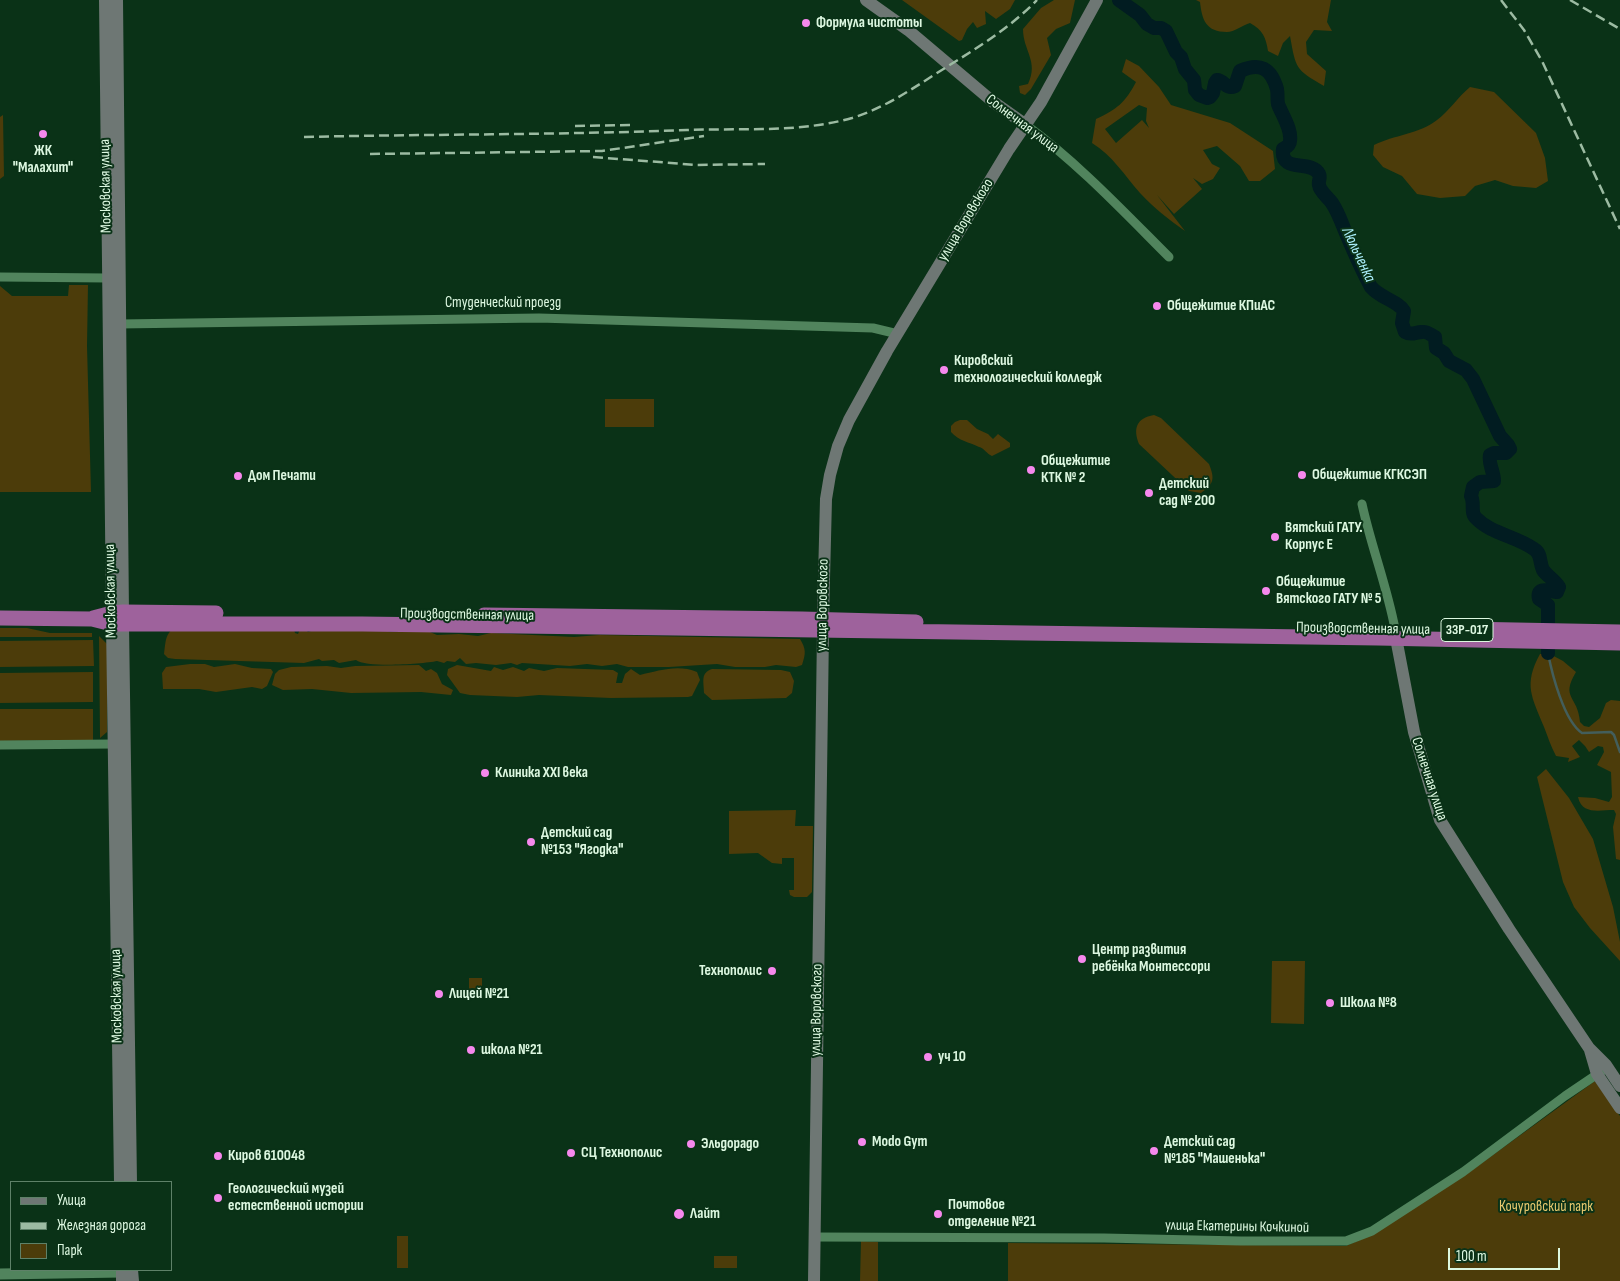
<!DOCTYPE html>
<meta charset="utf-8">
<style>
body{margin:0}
#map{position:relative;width:1620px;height:1281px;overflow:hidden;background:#0a3217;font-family:"Sofia Sans Condensed",sans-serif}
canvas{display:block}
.legend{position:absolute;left:10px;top:1181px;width:162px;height:90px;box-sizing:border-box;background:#0a3217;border:1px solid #5e8168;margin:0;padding:6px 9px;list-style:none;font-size:15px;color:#ddf8e1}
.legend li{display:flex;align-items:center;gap:10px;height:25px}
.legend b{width:25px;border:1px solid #5e8168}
.scale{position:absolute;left:1448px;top:1248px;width:112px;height:22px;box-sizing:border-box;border:2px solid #ddf8e1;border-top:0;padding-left:6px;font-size:15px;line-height:18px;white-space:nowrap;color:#ddf8e1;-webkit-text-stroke:4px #0a3217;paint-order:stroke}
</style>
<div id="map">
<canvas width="1620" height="1281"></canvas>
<ul class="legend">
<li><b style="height:6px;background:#6e7774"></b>Улица</li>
<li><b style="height:6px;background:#9cbba2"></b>Железная дорога</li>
<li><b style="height:14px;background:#4c3c0a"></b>Парк</li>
</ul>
<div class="scale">100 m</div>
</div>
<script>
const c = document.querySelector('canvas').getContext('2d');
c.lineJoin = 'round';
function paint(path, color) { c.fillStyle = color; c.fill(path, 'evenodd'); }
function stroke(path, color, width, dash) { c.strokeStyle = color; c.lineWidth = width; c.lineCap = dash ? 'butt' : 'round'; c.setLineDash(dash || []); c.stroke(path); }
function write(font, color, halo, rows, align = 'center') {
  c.font = font + ' "Sofia Sans Condensed",sans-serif'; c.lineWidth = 4; c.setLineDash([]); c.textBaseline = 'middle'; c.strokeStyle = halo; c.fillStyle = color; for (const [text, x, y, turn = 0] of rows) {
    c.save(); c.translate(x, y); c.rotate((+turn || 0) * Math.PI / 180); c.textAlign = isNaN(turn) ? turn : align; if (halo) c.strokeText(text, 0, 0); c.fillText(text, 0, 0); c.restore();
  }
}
paint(new Path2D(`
 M902 0H1015L1010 9 996 19 985 11 986 24 977 28 973 22 967 29 962 40 959 41Z
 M1054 0H1075L1070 23 1056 29 1047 38 1051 55 1031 89 1025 95 1020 93 1019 86 1028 84C1039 61 1023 51 1023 29L1041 8Z
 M1196 0H1331L1327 22 1332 31 1314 30 1306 42 1307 54 1326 71 1324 86C1295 69 1296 69 1290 36L1283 43 1278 56 1268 51C1266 38 1263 30 1250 23 1243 25 1234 32 1227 32 1206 32 1202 20 1200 2Z
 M1126 59 1139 66 1159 87 1171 105 1230 123 1273 151 1275 169 1260 181H1249L1240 166 1217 146 1203 150 1212 164 1220 168 1213 179 1202 184 1193 178 1202 189 1174 214 1157 195 1185 231C1169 220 1154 208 1140 193 1125 176 1112 155 1092 143L1096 119C1117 109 1125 103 1136 82L1122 72ZM1139 105 1147 108 1146 121 1149 128 1142 120 1116 143 1105 129Z
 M1470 87 1494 92 1536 133 1545 158 1548 181 1536 188 1513 186 1495 180 1475 186 1465 196 1440 198 1417 194 1402 176 1383 167 1373 155 1374 145C1394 135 1419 134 1437 120 1449 111 1458 97 1470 87Z
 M3 115 4 176 0 179V117Z
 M69 285H88L87 346 91 492H0V286L12 296H68Z
 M605 399H654V427H605Z
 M1154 415 1161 418 1209 464C1215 479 1214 484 1201 493L1189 491 1139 444C1133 429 1136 418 1154 415Z
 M960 420H967L977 429 988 434 993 439 998 434 1010 443V447L992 456C987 454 984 448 979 447 969 442 959 441 951 432V426L955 422Z
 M177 625 294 629 295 633 298 634 300 629 304 628 308 632 314 630H386L390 632H430L437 635 459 634 478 636 491 633 574 637 599 635 800 639C806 649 806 653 802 665L796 667 776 665 765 667H735L717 664 669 667H628L617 664 602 666 587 664 570 666 522 663 517 665 511 663 496 665 476 663 466 664 460 658 455 662 447 661 444 663 437 661C423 664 366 668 356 660L339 663 334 660 322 661 319 659 304 663 175 659 168 658 164 654C166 639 165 634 177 625Z
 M0 628H27L50 633H92V637H0Z
 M99 636 107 644V732L100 738Z
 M93 640 94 666 0 667V641Z
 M1548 653 1563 661 1576 672C1560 699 1578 695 1580 722L1584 726 1589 727 1600 718 1606 703 1611 700 1620 701V860L1616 859 1613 827 1616 814 1614 810C1599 810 1582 815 1578 797L1595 798 1609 802 1612 797 1611 772 1597 765 1604 752 1603 747 1598 746 1589 752 1585 746 1579 740 1572 746 1580 757 1568 762 1569 758 1556 756C1551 747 1548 737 1544 727 1532 697 1523 685 1540 654Z
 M190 664H205L214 667 235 664 252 668 271 669 273 672 267 686 262 689 252 687 216 692 199 689H163L162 673 166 667Z
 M419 665 426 671 431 669 437 673 442 684 453 690 451 695 421 692 351 693 312 689 283 690 272 685 275 674 279 670 291 667 327 666 341 668 355 666Z
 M457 665 491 671 494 667 503 670 513 667 524 671 529 668 544 671 557 668 613 670 618 673 616 683H622L625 674 631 669 640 675C658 671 678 664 697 672L700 680 692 696 688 697 611 698 539 695 517 697 470 695 460 693 447 675 448 669Z
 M712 669 781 670 790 672 794 681 792 693 786 698 712 700 704 693C704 682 700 673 712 669Z
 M93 672V702L0 703V673Z
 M0 709H93V740L0 741Z
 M1546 769 1569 798 1593 839 1613 907 1620 942V961L1590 928 1574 907 1563 882 1537 777Z
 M796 810 795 826H813L812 892 807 897H794L790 895 789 890H794V858H782V864L772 863 758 853 729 854V811Z
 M1272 961H1305L1304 1024 1271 1023Z
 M469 978H482V993H469Z
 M1595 1081 1620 1116V1281H1008V1243L1346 1246 1371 1235 1464 1176Z
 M397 1236H408V1268H397Z
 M861 1241 878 1242V1281H860Z
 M714 1256H737V1268H714Z`), '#4c3c0a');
stroke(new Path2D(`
 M1548 653C1552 674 1564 721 1582 733L1611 732 1614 735 1620 752`), '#435e5b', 2.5);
stroke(new Path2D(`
 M1119 0 1140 15 1147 24 1154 28H1161L1166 31 1176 52 1181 57 1185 69 1194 80 1195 90 1199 95 1207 98 1210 97 1213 93 1215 83 1217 80C1225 81 1226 90 1235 86L1240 71C1260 62 1271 68 1277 89 1278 94 1277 99 1278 104 1282 115 1292 129 1290 141 1290 145 1287 147 1283 149 1280 174 1312 159 1319 174 1321 178 1318 181 1319 185 1320 192 1328 197 1332 203 1338 212 1341 221 1345 231 1353 250 1361 269 1371 287 1380 298 1398 301 1404 311L1402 323 1405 332C1412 336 1415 332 1422 332 1427 331 1431 335 1435 337L1436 348 1444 353 1449 361 1466 370 1473 379 1500 436 1508 445 1510 449 1506 453H1494L1490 455C1488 463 1494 472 1494 481L1480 482 1473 487 1471 496C1475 503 1470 513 1476 518 1491 534 1516 536 1534 549 1542 554 1539 562 1543 570 1547 576 1555 580 1559 587L1557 592C1549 591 1536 586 1539 599L1548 605V653`), '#011c21', 14);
stroke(new Path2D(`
 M1026 125C1078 163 1123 211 1169 257
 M0 277 107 278
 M119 324 539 318 873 328 898 334
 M1362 504C1371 546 1387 586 1395 629
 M0 745 114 744
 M814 1237 1104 1238 1241 1241H1346L1372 1231 1463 1172 1565 1096 1602 1071`), '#51845d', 9);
stroke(new Path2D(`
 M0 1274 122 1272`), '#51845d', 11);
stroke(new Path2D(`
 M105 0 112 613
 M117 0 123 612
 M866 0 908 30 992 101 1026 125
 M823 619 826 499 830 475 838 446 849 420 887 351 1009 149 1041 102 1097 0
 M112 624 120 1182
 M123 624 131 1182
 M1396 638 1414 732 1440 820 1509 929 1589 1048 1606 1065 1620 1086
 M1590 1050 1597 1074 1620 1108
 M122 1270V1281
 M132 1270 133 1281
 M814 1281 823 631`), '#6e7774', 12);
stroke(new Path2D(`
 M484 615 802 619 916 622
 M0 618 92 619 112 624H362L675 628 1378 638 1620 643
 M93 618 112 613 123 612 216 613
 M1464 629 1620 632`), '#9e629c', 15);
stroke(new Path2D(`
 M1501 0 1524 30 1542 61 1620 229
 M1570 0 1620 29
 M575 126 633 125
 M304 137C432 134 559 135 687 130 741 128 799 133 852 118 884 108 909 91 937 73 972 51 1008 30 1037 0
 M370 154 602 151 704 136
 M593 157 697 165 765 164`), '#9cbba2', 2.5, [10, 5]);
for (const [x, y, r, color] of [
 [806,23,5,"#f688ed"],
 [43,134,5,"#f688ed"],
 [1157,306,5,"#f688ed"],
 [944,370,5,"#f688ed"],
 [1031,470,5,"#f688ed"],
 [1302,475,5,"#f688ed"],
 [238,476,5,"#f688ed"],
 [1149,493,5,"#f688ed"],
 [1275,537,5,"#f688ed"],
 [1266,591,5,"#f688ed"],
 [485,773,5,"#f688ed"],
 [531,842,5,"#f688ed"],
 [1082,959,5,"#f688ed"],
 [772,971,5,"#f688ed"],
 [439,994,5,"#f688ed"],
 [1330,1003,5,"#f688ed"],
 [471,1050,5,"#f688ed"],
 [928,1057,5,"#f688ed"],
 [862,1142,5,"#f688ed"],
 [691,1144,5,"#f688ed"],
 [1154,1151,5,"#f688ed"],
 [571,1153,5,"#f688ed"],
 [218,1156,5,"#f688ed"],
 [218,1198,5,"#f688ed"],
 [679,1214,6,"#f688ed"],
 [938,1214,5,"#f688ed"]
]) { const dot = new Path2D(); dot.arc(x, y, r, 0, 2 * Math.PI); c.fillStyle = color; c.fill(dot); stroke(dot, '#0a3217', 2); }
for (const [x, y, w] of [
 [1467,630,52]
]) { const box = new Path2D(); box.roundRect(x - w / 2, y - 11.5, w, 23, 4); c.fillStyle = '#0a3217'; c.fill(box); stroke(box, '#ddf8e1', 1); }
write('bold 14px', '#ddf8e1', null, [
 ["33Р-017",1467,630]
]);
write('bold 15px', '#ddf8e1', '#0a3217', [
 ["Формула чистоты",816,23],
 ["ЖК",43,151,"center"],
 ["\"Малахит\"",43,168,"center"],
 ["Общежитие КПиАС",1167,306],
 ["Кировский",954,361],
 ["технологический колледж",954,378],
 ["Общежитие",1041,461],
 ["КТК № 2",1041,478],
 ["Общежитие КГКСЭП",1312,475],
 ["Дом Печати",248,476],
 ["Детский",1159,484],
 ["сад № 200",1159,501],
 ["Вятский ГАТУ.",1285,528],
 ["Корпус Е",1285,545],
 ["Общежитие",1276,582],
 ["Вятского ГАТУ № 5",1276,599],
 ["Клиника XXI века",495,773],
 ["Детский сад",541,833],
 ["№153 \"Ягодка\"",541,850],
 ["Центр развития",1092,950],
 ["ребёнка Монтессори",1092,967],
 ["Технополис",762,971,"right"],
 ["Лицей №21",449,994],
 ["Школа №8",1340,1003],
 ["школа №21",481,1050],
 ["уч 10",938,1057],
 ["Modo Gym",872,1142],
 ["Детский сад",1164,1142],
 ["№185 \"Машенька\"",1164,1159],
 ["Эльдорадо",701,1144],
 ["СЦ Технополис",581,1153],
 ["Киров 610048",228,1156],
 ["Геологический музей",228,1189],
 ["естественной истории",228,1206],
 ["Почтовое",948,1205],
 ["отделение №21",948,1222],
 ["Лайт",690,1214]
], 'left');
write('15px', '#ddf8e1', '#0a3217', [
 ["Солнечная улица",1022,124,37],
 ["Московская улица",106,186,-91],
 ["улица Воровского",966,220,-59],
 ["Студенческий проезд",503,303],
 ["Московская улица",111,591,-91],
 ["улица Воровского",823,605,-89],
 ["Производственная улица",467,615,1],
 ["Производственная улица",1363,629,1],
 ["Солнечная улица",1429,779,72],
 ["Московская улица",117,996,-91],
 ["улица Воровского",817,1010,-89],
 ["улица Екатерины Кочкиной",1237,1227,1]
]);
write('15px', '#e8c86e', '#0a3217', [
 ["Кочуровский парк",1546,1207]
]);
write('italic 16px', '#acf0fc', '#0a3217', [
 ["Люльченка",1358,255,65]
]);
</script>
